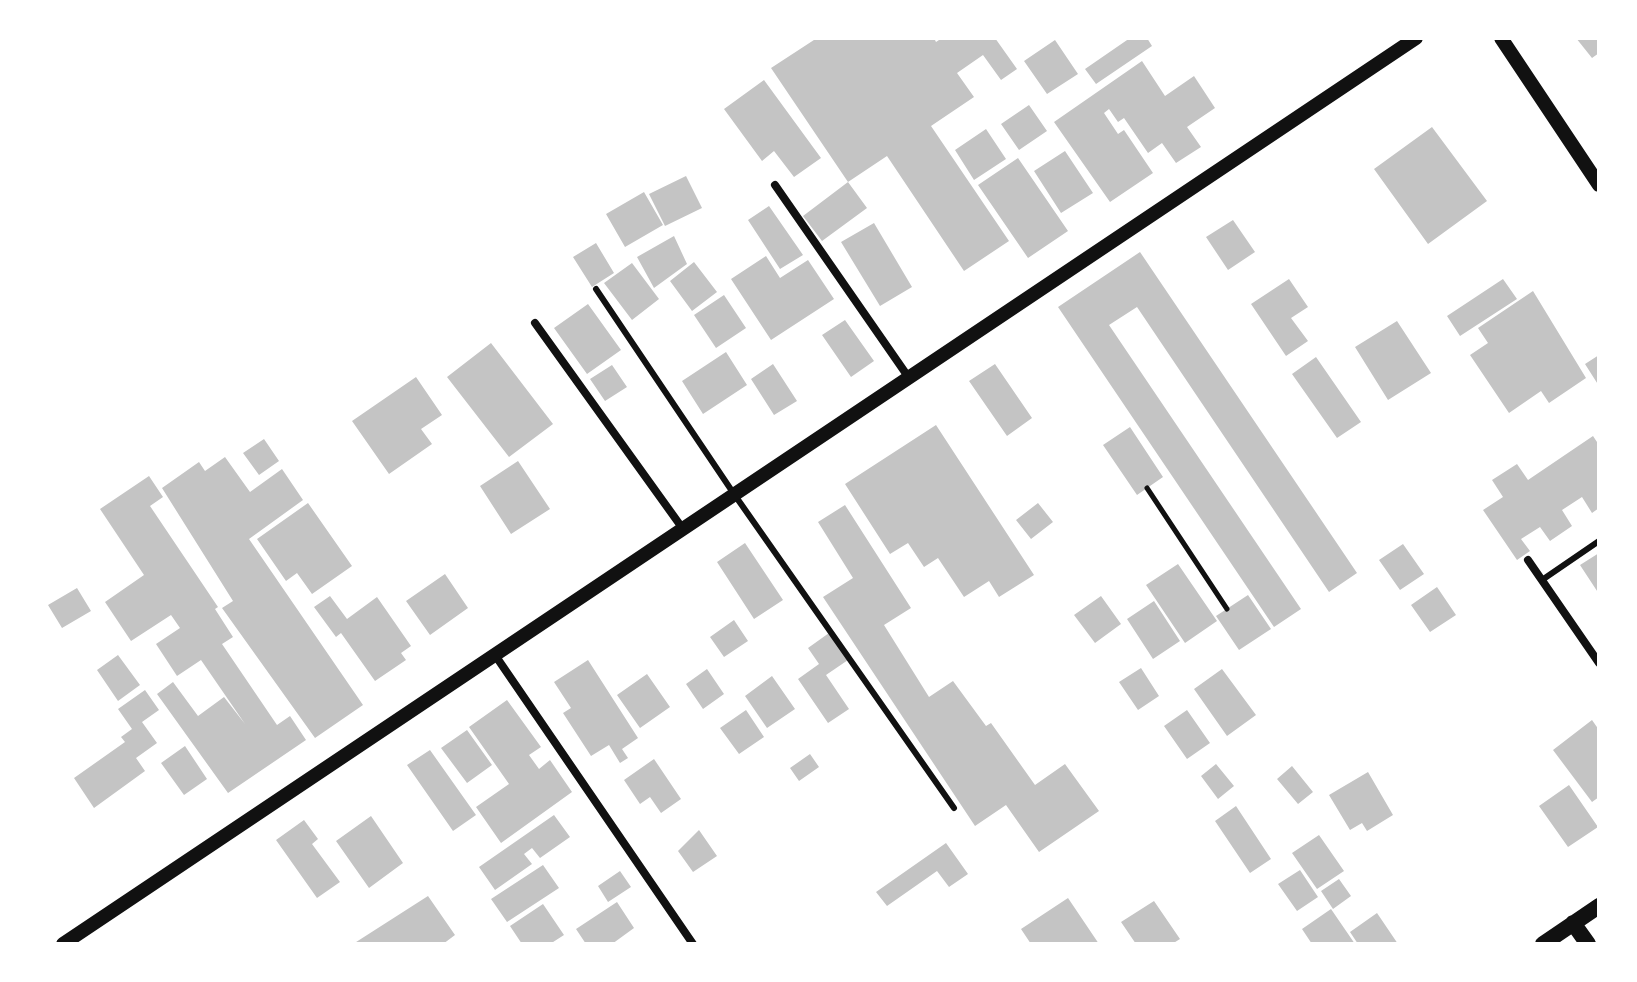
<!DOCTYPE html>
<style>
body{margin:0}
#map{position:relative;width:1637px;height:982px;overflow:hidden;background:#fff;font-family:Figtree,sans-serif}
canvas{display:block}
.frame{position:absolute;inset:0;border:40px solid #fff;pointer-events:none}
</style>
<div id="map">
<canvas width="1637" height="982"></canvas>
<div class="frame"></div>
</div>
<script>
const c = document.querySelector('canvas').getContext('2d');
c.lineJoin = 'round';
function paint(path, color) { c.fillStyle = color; c.fill(path, 'evenodd'); }
function stroke(path, color, width, dash) { c.strokeStyle = color; c.lineWidth = width; c.lineCap = dash ? 'butt' : 'round'; c.setLineDash(dash || []); c.stroke(path); }
paint(new Path2D(`
 M817 38H934L936 42 942 38H995L1017 69 1001 80 983 55 957 73 974 97 931 126 1009 241 964 271 887 156 848 182 771 68Z
 M1130 38H1147L1152 46 1096 84 1085 69Z
 M1576 38H1599V53L1592 58Z
 M1055 40 1078 74 1047 94 1024 61Z
 M1142 61 1165 96 1194 76 1215 108 1187 127 1201 147 1176 163 1162 143 1148 153 1124 118 1118 122 1109 109 1104 113 1118 134 1124 130 1153 173 1110 202 1054 122Z
 M764 80 821 158 794 177 774 151 762 161 724 109Z
 M1029 105 1047 131 1019 150 1001 124Z
 M1432 127 1487 201 1428 244 1374 169Z
 M986 129 1006 159 974 180 955 150Z
 M1065 151 1093 193 1061 213 1034 171Z
 M1018 158 1068 231 1028 258 978 185Z
 M686 176 702 208 665 226 649 194Z
 M848 182 867 208 822 241 803 216Z
 M644 192 663 225 625 247 606 214Z
 M769 206 803 255 780 269 748 220Z
 M1233 220 1255 252 1228 270 1206 237Z
 M874 223 912 287 880 306 841 242Z
 M674 236 687 264 654 288 637 257Z
 M596 243 614 273 592 287 573 257Z
 M1140 252 1357 573 1329 592 1137 307 1109 325 1301 609 1274 627 1058 307Z
 M766 256 780 278 808 260 834 299 771 340 731 279Z
 M694 262 717 292 692 311 670 281Z
 M632 263 659 299 632 320 604 283Z
 M1289 279 1308 307 1291 318 1308 341 1286 356 1251 304Z
 M1503 279 1517 299 1460 336 1447 316Z
 M1533 291 1586 378 1549 403 1541 391 1509 413 1470 355 1488 343 1478 328Z
 M724 295 746 328 716 348 694 315Z
 M588 304 621 350 587 374 554 328Z
 M845 320 874 361 851 377 822 335Z
 M1397 321 1431 373 1388 400 1355 347Z
 M491 343 553 424 509 457 447 377Z
 M726 352 747 385 703 414 682 381Z
 M1599 355V386L1585 364Z
 M1316 357 1361 422 1337 438 1292 374Z
 M773 364 797 401 774 415 751 379Z
 M995 364 1032 418 1007 436 969 381Z
 M612 365 627 387 605 401 590 379Z
 M416 377 442 415 421 429 432 444 389 474 352 421Z
 M936 425 1034 575 999 597 989 581 964 597 938 558 924 567 908 543 890 554 845 484Z
 M1130 427 1163 477 1137 495 1103 445Z
 M1593 436 1599 445V508L1592 513 1582 497 1562 510 1572 526 1550 541 1540 527 1521 539 1530 551 1517 560 1483 510 1503 497 1492 480 1517 464 1528 480Z
 M264 439 279 461 259 475 243 453Z
 M225 457 250 492 282 469 303 500 249 539 363 705 315 738 222 608 233 601 162 488 199 462 205 471Z
 M518 461 550 509 511 534 480 486Z
 M149 476 163 497 150 506 218 607 215 609 233 637 222 644 277 725 290 716 306 740 228 793 157 694 173 682 198 716 224 697 245 724 201 660 177 676 156 644 180 628 171 615 131 641 105 602 144 575 100 509Z
 M308 503 352 566 312 594 297 573 286 581 257 539Z
 M1038 503 1053 522 1031 539 1016 520Z
 M845 505 911 608 884 625 929 697 953 681 986 726 991 723 1035 785 1065 764 1099 811 1039 852 1006 805 975 826 823 597 853 578 818 522Z
 M745 543 783 600 754 619 717 562Z
 M1403 544 1424 574 1400 590 1379 560Z
 M1599 553V594L1580 565Z
 M1178 564 1217 621 1185 643 1146 585Z
 M445 574 468 608 430 635 406 601Z
 M1437 587 1456 615 1430 632 1411 605Z
 M77 588 91 611 62 628 48 605Z
 M1248 595 1271 629 1239 650 1216 616Z
 M330 596 347 619 377 597 411 646 401 653 406 660 375 681 341 633 336 637 314 607Z
 M1101 596 1121 624 1095 643 1074 615Z
 M1154 601 1180 641 1153 659 1127 619Z
 M734 620 748 641 724 657 710 637Z
 M829 633 848 660 826 675 849 709 828 723 798 679 819 664 808 648Z
 M118 655 140 685 118 701 97 670Z
 M588 660 638 738 622 749 628 758 620 763 609 745 591 756 563 713 571 708 554 682Z
 M1141 668 1159 696 1138 710 1119 682Z
 M707 669 724 694 703 709 686 684Z
 M1222 669 1256 715 1227 736 1194 689Z
 M647 674 670 707 640 728 617 695Z
 M772 676 795 709 767 728 745 696Z
 M145 690 159 710 142 722 157 743 136 758 145 771 94 808 74 778 125 742 121 737 132 729 118 709Z
 M507 700 541 747 529 755 539 769 550 760 572 792 501 843 476 807 509 784 469 727Z
 M746 710 764 737 739 754 720 728Z
 M1187 710 1210 743 1187 759 1164 726Z
 M1592 720 1599 730V797L1592 802 1553 750Z
 M467 730 492 765 467 783 441 748Z
 M185 746 207 779 184 795 161 763Z
 M430 750 476 815 453 831 407 765Z
 M810 754 819 767 799 781 790 768Z
 M654 759 681 799 661 813 650 797 640 804 624 780Z
 M1216 764 1234 786 1218 799 1201 776Z
 M1292 766 1313 792 1298 804 1277 779Z
 M1368 772 1393 815 1367 831 1362 823 1350 830 1329 795Z
 M1569 785 1598 827 1568 847 1539 806Z
 M1236 806 1271 859 1250 873 1215 821Z
 M554 815 570 837 540 858 532 848 524 854 532 864 495 890 479 867Z
 M371 816 403 863 369 888 336 841Z
 M304 820 318 839 312 844 340 882 317 898 276 840Z
 M699 830 717 856 693 872 678 851Z
 M1319 835 1344 871 1317 889 1292 853Z
 M946 843 968 874 949 887 937 871 887 906 876 892Z
 M543 865 559 888 507 922 491 899Z
 M1300 870 1318 897 1297 911 1278 884Z
 M620 871 631 887 608 902 598 886Z
 M1339 879 1351 896 1333 909 1321 891Z
 M428 896 455 935 443 944H353Z
 M1068 898 1099 944H1031L1021 929Z
 M1154 901 1180 939 1172 944H1136L1121 922Z
 M617 902 634 928 612 944H586L576 929Z
 M543 904 564 935 550 944H522L510 926Z
 M1331 909 1355 944H1312L1302 929Z
 M1377 913 1398 944H1358L1350 932Z`), '#c4c4c4');
stroke(new Path2D(`
 M1147 488 1227 609`), '#111', 5);
stroke(new Path2D(`
 M596 289 734 494 954 808
 M1542 580 1599 541`), '#111', 6);
stroke(new Path2D(`
 M775 185 909 378
 M535 323 683 529
 M1528 560 1599 663
 M495 655 693 944`), '#111', 8);
stroke(new Path2D(`
 M1501 38 1599 185
 M63 944 1416 38`), '#111', 14);
stroke(new Path2D(`
 M1573 923 1588 944
 M1543 944 1599 906`), '#111', 16);
</script>
